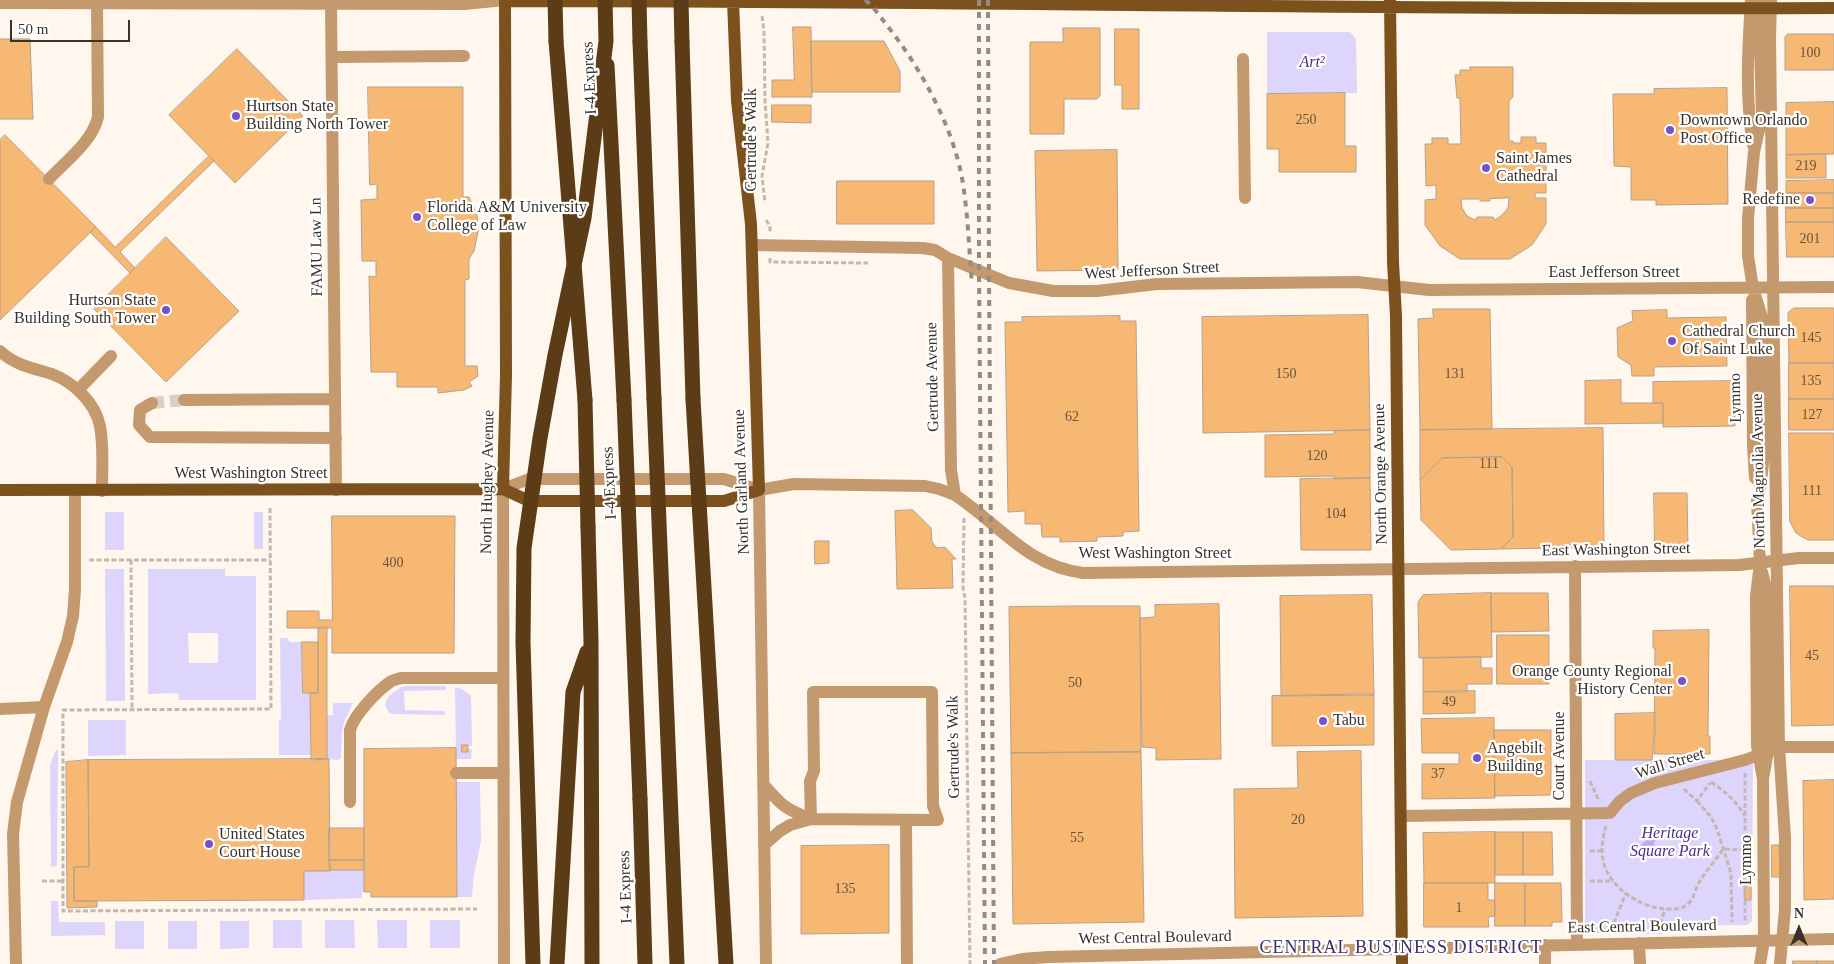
<!DOCTYPE html>
<meta charset="utf-8">
<style>
body{margin:0}
#map{position:relative;width:1834px;height:964px;overflow:hidden;background:#fff6ed;font-family:Georgia,serif}
canvas{display:block}
.north{position:absolute;left:1774px;top:904px;width:50px;height:50px;-webkit-text-stroke:4px #fff;paint-order:stroke;rotate:0deg;font-size:14px;font-weight:700;line-height:20px;text-align:center;color:#3a3129}
.north::after{content:'';display:block;margin:auto;width:18px;height:22px;background:#3a3129;clip-path:polygon(50% 0,100% 100%,50% 72%,0 100%)}
.scale{position:absolute;left:10px;top:20px;width:120px;height:22px;box-sizing:border-box;border:2px solid #3a3129;border-top:0;padding-left:6px;font-size:15px;line-height:18px;white-space:nowrap;color:#3a3129;-webkit-text-stroke:4px #fff;paint-order:stroke}
</style>
<div id="map">
<canvas width="1834" height="964"></canvas>
<div class="north">N</div>
<div class="scale">50 m</div>
</div>
<script>
const c = document.querySelector('canvas').getContext('2d');
c.lineJoin = 'round';
function paint(path, color) { c.fillStyle = color; c.fill(path, 'evenodd'); }
function stroke(path, color, width, dash) { c.strokeStyle = color; c.lineWidth = width; c.lineCap = dash ? 'butt' : 'round'; c.setLineDash(dash || []); c.stroke(path); }
function write(font, color, halo, rows, align = 'center') {
  c.font = font + ' Georgia,serif'; c.lineWidth = 4.5; c.setLineDash([]); c.textBaseline = 'middle'; c.strokeStyle = halo; c.fillStyle = color; for (const [text, x, y, turn = 0] of rows) {
    c.save(); c.translate(x, y); c.rotate((+turn || 0) * Math.PI / 180); c.textAlign = isNaN(turn) ? turn : align; if (halo) c.strokeText(text, 0, 0); c.fillText(text, 0, 0); c.restore();
  }
}
paint(new Path2D(`
 M1267 32H1350L1356 39 1357 93 1267 94Z
 M105 512H124V550H105Z
 M254 512H263V549H254Z
 M105 569H124L125 701H106Z
 M148 569H225V576H256V700H179L178 693 148 694ZM188 633H218V663H189Z
 M280 638H288L289 642H302L303 692 310 693V755H279V720L281 719Z
 M404 686H446V690L404 691 405 710 445 711V715L394 714 389 713 385 705C387 696 395 690 404 686Z
 M455 687 462 689 471 696 472 746 462 745V752H467L468 749H472L471 759H456Z
 M335 703H353L344 722 342 733 341 758 338 760 327 759V715H333V704Z
 M88 720H126V755L88 756Z
 M56 750H58L57 866 51 867 50 765Z
 M1585 760H1753L1752 921 1747 925 1680 926 1661 934 1589 933 1585 926Z
 M456 782H480L481 841 474 875 472 897H457Z
 M330 870H364V892H362V898L304 900V871Z
 M51 901H58L59 922H105V935L51 936Z
 M273 920H302V948H273Z
 M325 920H354L355 948H325Z
 M377 920H407V948H378Z
 M430 920H460V948H430Z
 M115 921H144V949H115Z
 M168 921H197V949H168Z
 M220 921H249V948L220 949Z`), '#ddd5fc');
paint(new Path2D(`
 M1665 827 1667 829V833L1661 839H1657L1654 842V850L1650 855 1641 845 1647 839 1645 837 1650 832Z`), '#bca9f8');
const building = new Path2D(`
 M793 27H811L812 97H772V80H794Z
 M1063 28H1100V96L1097 99H1064V134H1030V42H1063Z
 M1115 29H1139V109H1122V85H1115Z
 M1788 34H1834V70H1785V37Z
 M0 39H30L33 119H0Z
 M811 41H884L900 71V92H812Z
 M237 49 303 116 235 183 169 115Z
 M1470 67H1513V97L1509 101V141H1513V143H1521V137H1536V143H1546V193H1535V198H1546V224L1532 245 1510 259H1460L1440 246 1425 225V200L1436 199V185L1426 186 1425 144H1432V138H1448V144H1461L1460 98H1457L1455 75H1460V70H1470ZM1509 198 1508 208 1502 215 1495 220 1493 217H1477L1475 220 1467 216 1462 208 1461 199H1480V201H1490V199Z
 M368 87H463V197H469L477 214 478 232 474 251 469 259V279L465 280V366H477L478 376 469 382 472 386 464 390 438 393V387H397V372H371L369 276 376 277V261H362L361 200 377 199V184L370 185Z
 M1727 88 1728 204 1656 205V200H1631V167L1614 166 1613 94H1654V89Z
 M1345 93V146H1356V172H1279V149H1267V94Z
 M1834 102V154L1786 155V103Z
 M772 105H811V123L772 122Z
 M5 135 96 227 0 320V140Z
 M1117 150 1118 270 1037 271 1035 151Z
 M1826 154V178H1786V155Z
 M209 156 214 161 120 252 135 268 130 273 90 232 96 227 115 247Z
 M1834 180V193H1786V181Z
 M837 181H934V224H837Z
 M1786 193H1834V208H1786Z
 M1786 208H1834V222H1786Z
 M1786 222H1834V257H1787Z
 M166 237 239 311 166 382 94 309Z
 M1794 308H1834V363H1789L1788 313Z
 M1433 309H1490L1492 429 1420 430 1418 319 1433 318Z
 M1667 310V318L1726 317 1727 366 1654 367V376H1632L1631 365 1618 357 1617 328 1633 321 1632 311Z
 M1368 315 1370 430 1203 433 1202 317Z
 M1120 316V321H1136L1139 531 1123 532V536L1097 537V541L1060 542V537H1042L1041 524H1025V511L1008 512 1005 322H1022V317Z
 M1789 363H1834V399H1789Z
 M1621 380V403H1663V423L1585 424V381Z
 M1735 381V426L1663 427V403H1653V382Z
 M1789 399H1834V430H1789Z
 M1603 428 1604 547 1501 549 1513 537 1512 467 1502 457 1442 458 1420 480V430Z
 M1370 430V478L1334 479V476L1265 477V435L1334 434V431Z
 M1789 433H1834V540H1808L1804 538 1796 533 1790 522Z
 M1502 457 1512 467 1513 537 1501 549 1451 550 1421 520 1420 480 1442 458Z
 M1370 478 1371 550H1301L1300 479Z
 M1654 493H1687L1688 546 1655 547Z
 M913 510 931 528 932 542 937 548 945 547 956 559H952L953 588 897 589 895 511Z
 M332 516H455L454 653H332V628H287V611H319V620H332Z
 M815 541H829V563L815 564Z
 M1790 586H1834V725L1792 726Z
 M1491 593 1492 657 1419 658 1418 602 1423 595Z
 M1491 593H1548L1549 631 1492 632Z
 M1372 595 1374 695 1281 696 1280 596Z
 M1219 604 1221 759 1156 760V748L1142 747 1140 618 1155 617V605Z
 M1075 606H1140L1141 752 1011 753 1009 607Z
 M327 627V759L311 760 310 693H318V628Z
 M1709 630 1708 736H1710V754H1654L1655 648H1653V631Z
 M1497 635H1549V684H1497Z
 M302 642H318V693H303Z
 M1481 657V668H1492V684H1467V692H1423V658Z
 M1475 691V713L1423 714V692Z
 M1368 694 1374 695V745L1272 746V696Z
 M1655 713V737H1654L1652 760H1615V714Z
 M1494 718 1495 798 1422 799V764H1459V753H1422L1421 719Z
 M1494 730H1551V795L1495 796Z
 M462 745H468V752H462Z
 M456 748 457 897H371V892H364V749Z
 M1361 751 1363 916 1235 918 1234 789 1298 788 1297 752Z
 M1141 752 1144 922 1013 924 1011 753Z
 M329 759 330 871H304V900L74 901V867L89 866 88 760Z
 M88 760 89 867H74V901H97V907L67 908 66 762Z
 M1834 780V899L1804 900 1803 781Z
 M329 828H364V860H329Z
 M1495 832V883H1424L1423 833Z
 M1495 832H1523V875H1495Z
 M1523 832H1552L1553 875H1523Z
 M889 845V933L801 934V846Z
 M1772 845H1779L1780 877H1772Z
 M329 860H364V870H330Z
 M1744 867H1751V900H1745Z
 M1424 883H1488V900H1495V916L1488 917 1489 927H1424Z
 M1495 883H1525V926H1495Z
 M1525 883H1561L1562 922H1552V926H1525Z
 M1793 961H1817V964H1793Z
 M1817 961H1834V964H1817Z`);
paint(building, '#f7b874');
stroke(building, '#b5a18d', 1);
stroke(new Path2D(`
 M152 403 184 400`), '#d8cfc6', 12, [12, 6]);
stroke(new Path2D(`
 M762 16 764 31 765 101 768 143 762 176 765 203
 M766 220 770 226V232
 M770 258V262L868 263
 M270 508 271 709 63 710V911L477 909
 M964 518 963 587 965 598 970 964
 M89 560H270
 M131 560 132 709
 M1745 773V921
 M1590 781 1599 801
 M1711 782C1726 792 1736 801 1745 816
 M1684 789 1697 801 1710 783
 M1697 801 1711 817 1717 829 1731 873 1732 922
 M1606 826C1602 840 1600 854 1605 867 1614 891 1645 910 1670 909 1676 909 1683 909 1688 904 1694 899 1695 890 1698 884 1705 872 1715 861 1723 849L1745 850
 M1590 851H1602
 M42 881H63
 M1590 881H1613
 M1611 930 1626 893
 M1658 931 1665 909`), '#c1b8af', 3, [5, 2.5]);
stroke(new Path2D(`
 M1751 0C1748 48 1745 97 1753 145
 M1771 0 1770 38 1779 747 1785 838V909L1780 964
 M0 3 464 4 505 0
 M331 5 336 490
 M332 57 464 56
 M1243 59 1245 198
 M49 179C67 160 92 142 98 117L97 4
 M752 245 923 248 935 250 948 258 1009 283 1053 291H1097L1157 284 1357 282 1429 290 1834 287
 M948 258 951 470 955 495
 M1752 300 1753 446 1755 478
 M0 351C14 365 33 368 52 374 73 382 95 402 100 426 104 447 102 469 102 491
 M78 390 111 356
 M184 400 335 399
 M152 403 140 410 139 425 150 437 336 438
 M759 490 766 964
 M1757 500 1760 563 1756 596 1757 746 1763 779
 M1758 508 1765 446 1764 324 1753 288 1748 256V218L1754 152 1762 117 1760 43 1762 0
 M1575 566 1577 945
 M0 709 44 707
 M456 773H504
 M763 784C781 805 785 809 811 819
 M350 802V730C354 715 377 691 390 682 393 680 398 679 401 678H503
 M1401 816 1610 813 1620 801 1631 793 1655 783 1745 760 1779 747H1834
 M906 821 907 964
 M764 845 780 831 790 825 811 819 938 820 933 806 932 692H813L814 771 810 781 811 819
 M1639 943 1640 964
 M1545 945V964
 M16 964 13 834 17 802 44 707 67 642 73 616 75 589V491
 M504 964 503 489 529 479H724L759 490 794 484 925 486 939 489 955 495C1000 525 1027 566 1083 573L1739 565 1799 558H1834
 M1000 964 1022 959 1048 957 1834 939
 M1760 964 1764 940 1763 779 1769 745 1768 596 1762 572`), '#c3996d', 12);
stroke(new Path2D(`
 M1390 0 1393 262 1396 316 1402 964
 M503 489 506 375 505 1C948 1 1391 10 1834 8
 M0 490 503 489 529 501H724L759 490 751 224 737 101 733 1`), '#7d511e', 12);
stroke(new Path2D(`
 M556 41 585 400
 M640 42 654 399
 M682 42 693 399
 M607 65 624 400
 M588 527 591 641 592 964
 M640 799 645 964
 M557 964 573 692 587 652`), '#5c3c17', 15);
stroke(new Path2D(`
 M865 0C873 6 879 15 885 23 919 65 952 124 962 178 968 213 969 249 972 284
 M979 0V271L985 964
 M988 0 989 275 994 964`), '#948b82', 4, [6, 6]);
stroke(new Path2D(`
 M555 0 556 41
 M639 0 640 42
 M681 0 682 42
 M654 399 677 964
 M693 399 726 964
 M585 400 588 527
 M624 400 640 799
 M533 964 523 642 524 548 540 438 555 355 584 218 606 41 605 0`), '#5c3c17', 15);
for (const [x, y, r, color] of [
 [236,116,5,"#7851ca"],
 [1670,130,5,"#7851ca"],
 [1486,168,5,"#7851ca"],
 [1810,200,5,"#7851ca"],
 [417,217,5,"#7851ca"],
 [166,310,5,"#7851ca"],
 [1672,341,5,"#7851ca"],
 [1682,681,5,"#7851ca"],
 [1323,721,5,"#7851ca"],
 [1477,758,5,"#7851ca"],
 [209,844,5,"#7851ca"]
]) { const dot = new Path2D(); dot.arc(x, y, r, 0, 2 * Math.PI); c.fillStyle = color; c.fill(dot); stroke(dot, '#fff', 2); }
write('14px', '#69533c', null, [
 ["100",1810,53],
 ["250",1306,120],
 ["219",1806,166],
 ["201",1810,239],
 ["145",1811,338],
 ["150",1286,374],
 ["131",1455,374],
 ["135",1811,381],
 ["127",1812,415],
 ["62",1072,417],
 ["120",1317,456],
 ["111",1489,464],
 ["111",1812,491],
 ["104",1336,514],
 ["400",393,563],
 ["45",1812,656],
 ["50",1075,683],
 ["49",1449,702],
 ["37",1438,774],
 ["20",1298,820],
 ["55",1077,838],
 ["135",845,889],
 ["1",1459,908]
]);
write('italic 16px', '#4c2e87', '#fff', [
 ["Art²",1312,63],
 ["Heritage",1670,834],
 ["Square Park",1670,852]
]);
write('16px', '#3a3129', '#fff', [
 ["I-4 Express",590,78,-93],
 ["Gertrude's Walk",752,140,-90],
 ["FAMU Law Ln",317,247,-91],
 ["West Jefferson Street",1152,271,-3],
 ["East Jefferson Street",1614,273],
 ["Gertrude Avenue",933,377,-91],
 ["Lymmo",1736,398,-91],
 ["North Magnolia Avenue",1759,471,-91],
 ["West Washington Street",251,474],
 ["North Orange Avenue",1381,474,-91],
 ["North Hughey Avenue",488,482,-89],
 ["North Garland Avenue",742,482,-92],
 ["I-4 Express",610,483,-93],
 ["East Washington Street",1616,550,-1],
 ["West Washington Street",1155,554],
 ["Gertrude's Walk",954,747,-91],
 ["Court Avenue",1560,756,-90],
 ["Wall Street",1670,764,-17],
 ["Lymmo",1747,860,-90],
 ["I-4 Express",626,887,-92],
 ["East Central Boulevard",1642,927,-1],
 ["West Central Boulevard",1155,938,-1]
]);
write('16px', '#3a3129', '#fff', [
 ["Hurtson State",246,107],
 ["Building North Tower",246,125],
 ["Downtown Orlando",1680,121],
 ["Post Office",1680,139],
 ["Saint James",1496,159],
 ["Cathedral",1496,177],
 ["Redefine",1800,200,"right"],
 ["Florida A&M University",427,208],
 ["College of Law",427,226],
 ["Hurtson State",156,301,"right"],
 ["Building South Tower",156,319,"right"],
 ["Cathedral Church",1682,332],
 ["Of Saint Luke",1682,350],
 ["Orange County Regional",1672,672,"right"],
 ["History Center",1672,690,"right"],
 ["Tabu",1333,721],
 ["Angebilt",1487,749],
 ["Building",1487,767],
 ["United States",219,835],
 ["Court House",219,853]
], 'left');
c.letterSpacing = '1px';
write('18px', '#3f2e69', '#fff', [
 ["CENTRAL BUSINESS DISTRICT",1401,948]
]);
c.letterSpacing = '0px';
</script>
